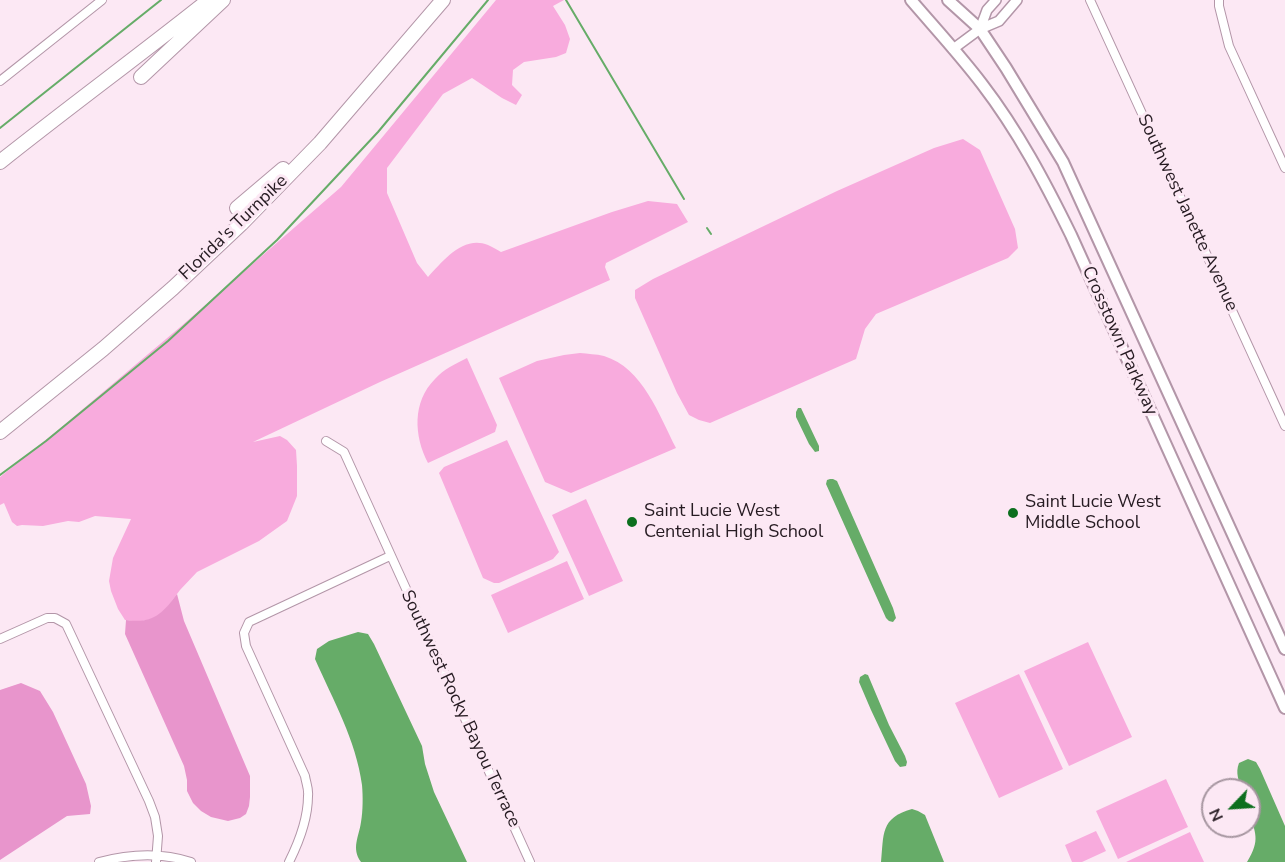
<!DOCTYPE html>
<style>
body{margin:0}
#map{position:relative;width:1285px;height:862px;overflow:hidden;background:#fce8f4;font-family:"Nunito Sans",sans-serif}
canvas{display:block}
.north{position:absolute;left:1201px;top:778px;width:60px;height:60px;box-sizing:border-box;background:#fce8f4;border:2px solid #a696a0;border-radius:50%;rotate:245deg;font-size:16px;font-weight:700;line-height:24px;text-align:center;color:#261b22}
.north::after{content:'';display:block;margin:auto;width:21px;height:27px;background:#0c6f1e;clip-path:polygon(50% 0,100% 100%,50% 72%,0 100%)}
</style>
<div id="map">
<canvas width="1285" height="862"></canvas>
<div class="north">N</div>
</div>
<script>
const c = document.querySelector('canvas').getContext('2d');
c.lineJoin = 'round';
function paint(path, color) { c.fillStyle = color; c.fill(path, 'evenodd'); }
function stroke(path, color, width, dash) { c.strokeStyle = color; c.lineWidth = width; c.lineCap = dash ? 'butt' : 'round'; c.setLineDash(dash || []); c.stroke(path); }
function write(font, color, halo, rows, align = 'center') {
  c.font = font + ' "Nunito Sans",sans-serif'; c.lineWidth = 6; c.setLineDash([]); c.textBaseline = 'middle'; c.strokeStyle = halo; c.fillStyle = color; for (const [text, x, y, turn = 0] of rows) {
    c.save(); c.translate(x, y); c.rotate((+turn || 0) * Math.PI / 180); c.textAlign = isNaN(turn) ? turn : align; if (halo) c.strokeText(text, 0, 0); c.fillText(text, 0, 0); c.restore();
  }
}
paint(new Path2D(`
 M496 0H564L553 6 565 25 570 39 566 53 556 57 524 62 513 70 512 85 522 95 516 105 502 98 472 78 443 94 387 168V193L417 263 428 277C443 261 463 235 488 245 493 247 497 250 501 252L612 212 648 201 677 204 688 222 606 263 605 267 610 280 380 382 253 442 280 436 287 440 296 450 297 466V496L287 521 259 541 197 572 180 590 165 610 155 618 139 622 125 620 118 609 111 591 109 581 113 558 131 519 95 516 79 522 68 521 43 526 22 525 17 526 12 522 4 503 0 505V477L58 430 179 328 341 187Z
 M963 139 980 150 1015 229 1018 248 1008 258 876 314 865 329 856 359 710 423 699 420 689 415 677 393 635 298V290L653 279 837 191 934 148Z
 M580 353C588 354 596 354 604 356 643 368 659 415 676 448L571 493 545 482 499 378 537 361 564 355Z
 M467 358 497 425 495 432 428 463C414 436 412 402 435 379 444 369 455 364 467 358Z
 M507 440 559 552 553 559 499 583H494L483 578 439 473 444 467Z
 M586 499 623 581 589 596 552 515Z
 M567 561 584 599 508 633 491 595Z
 M1088 642 1132 737 1069 766 1024 671Z
 M1019 674 1063 769 999 798 955 703Z
 M1166 779 1188 827 1118 859 1096 811Z
 M1096 831 1106 851 1082 862H1072L1065 845Z
 M1190 832 1204 862H1126Z`), '#f8abdd');
paint(new Path2D(`
 M177 594 184 621 250 776V797L249 806 246 814 240 818 228 821 211 817 201 811 193 803 187 791V780L184 766 125 634 126 620C153 624 162 614 177 594Z
 M21 683 40 691 53 712 86 784 91 806 90 814 67 816 0 860V690Z`), '#e895cc');
paint(new Path2D(`
 M798 408H801L819 446V451L815 452 809 444 796 417V412Z
 M830 479H833L837 481 893 608 896 618 893 622 889 621 886 618 826 484 827 480Z
 M358 632 368 634 374 644 422 746 425 764 434 792 467 862H361C351 848 359 837 361 822 363 811 363 796 362 785 356 740 333 700 315 659L317 649 329 641Z
 M865 674 868 675 889 725 905 756 907 762 906 766 900 767 895 761 871 710 859 682 860 677Z
 M1248 759 1256 762 1260 769 1285 826V862H1247C1261 839 1255 834 1249 810 1248 804 1249 796 1249 790H1242C1239 781 1235 773 1239 763Z
 M912 809 918 811 925 815 944 862H881C884 834 880 818 912 809Z`), '#66ac68');
stroke(new Path2D(`
 M566 0 684 199
 M0 128 161 0
 M707 228 711 234
 M0 475 46 441 168 341 277 240 378 132 488 0`), '#66ac68', 2);
const minor = new Path2D(`
 M1090 0 1285 426
 M1219 0V6L1229 46 1285 168
 M0 81 102 0
 M326 441 344 452 530 862
 M0 639 47 618H55L66 624 149 801 155 817 158 836 156 862
 M99 862C129 854 161 852 191 862
 M289 862C299 842 308 818 308 796 309 789 306 783 305 776L246 646 244 633 249 622 390 556`);
const tertiary = new Path2D(`
 M980 29 987 10 996 0
 M953 49 980 29 999 21 1017 0`);
const secondary = new Path2D(`
 M911 0C935 28 960 55 982 84 1018 131 1045 182 1071 235L1285 708
 M948 0 980 29 1006 68 1063 162 1285 649`);
const motorway = new Path2D(`
 M141 77 223 0
 M0 162C69 107 140 55 209 0
 M237 208 283 169
 M0 432 103 349 173 288 241 224 320 143 443 0`);
stroke(minor, '#b396a8', 10);
stroke(tertiary, '#b396a8', 12);
stroke(secondary, '#b396a8', 14);
stroke(motorway, '#b396a8', 16);
stroke(minor, '#fff', 8);
stroke(tertiary, '#fff', 9);
stroke(secondary, '#fff', 10);
stroke(motorway, '#fff', 14);
for (const [x, y, r, color] of [
 [1013,513,6,"#0c6f1e"],
 [632,522,6,"#0c6f1e"]
]) { const dot = new Path2D(); dot.arc(x, y, r, 0, 2 * Math.PI); c.fillStyle = color; c.fill(dot); stroke(dot, '#fce8f4', 2); }
write('18px', '#261b22', '#fce8f4', [
 ["Southwest Janette Avenue",1187,213,65],
 ["Florida's Turnpike",234,228,-44],
 ["Crosstown Parkway",1119,341,66],
 ["Southwest Rocky Bayou Terrace",460,709,65]
]);
write('18px', '#261b22', '#fce8f4', [
 ["Saint Lucie West",1025,503],
 ["Middle School",1025,524],
 ["Saint Lucie West",644,512],
 ["Centenial High School",644,533]
], 'left');
</script>
